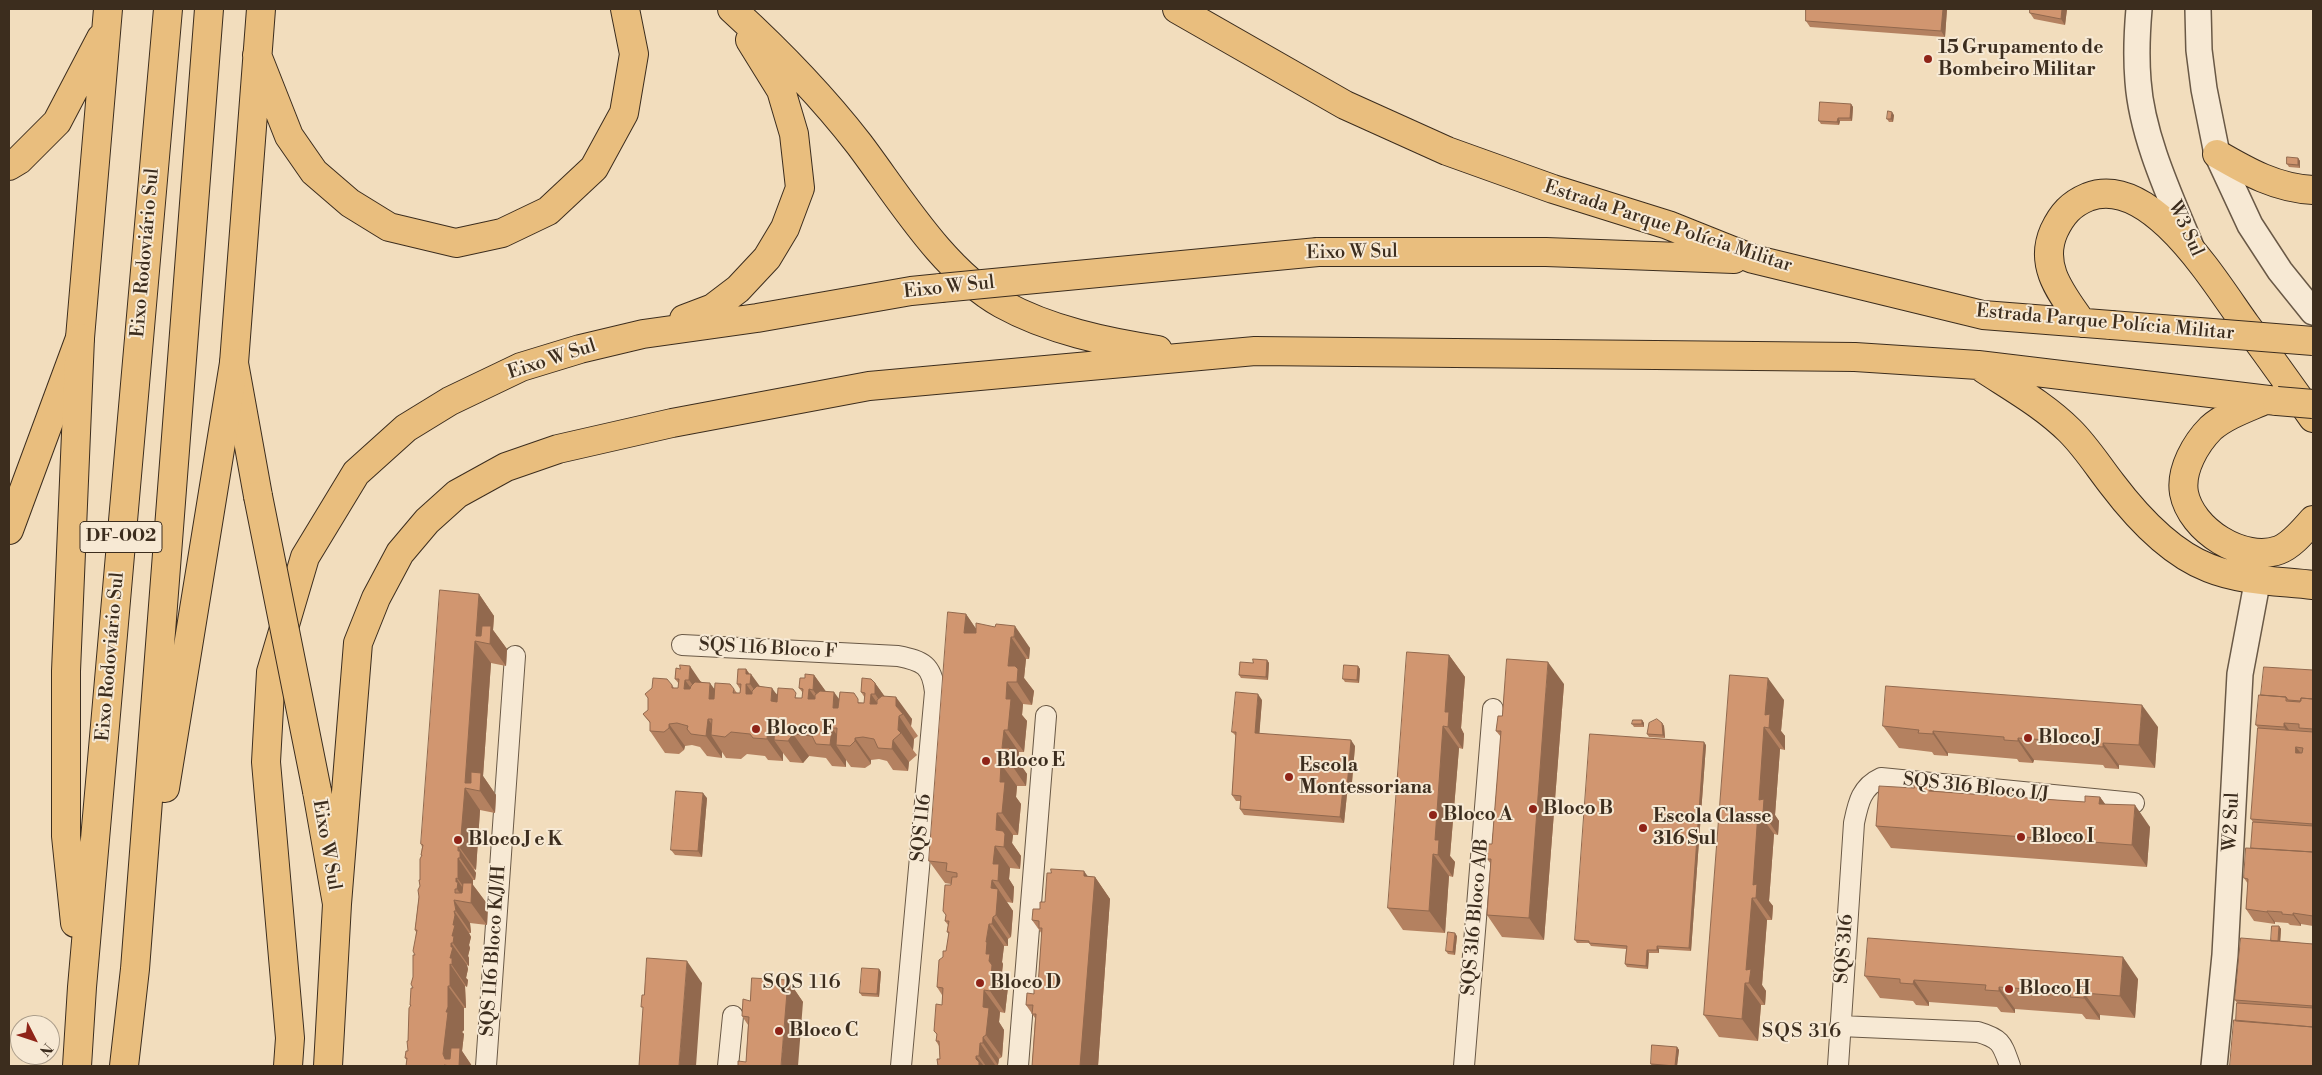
<!DOCTYPE html>
<meta charset="utf-8">
<style>
body{margin:0}
#map{position:relative;width:2322px;height:1075px;overflow:hidden;background:#f2ddbd;font-family:"Libre Bodoni",serif}
canvas{display:block}
.frame{position:absolute;inset:0;border:10px solid #3c2d1e;pointer-events:none}
.north{position:absolute;left:10px;top:1015px;width:50px;height:50px;box-sizing:border-box;background:#f7e9d4;border:1px solid #ac9e8b;border-radius:50%;rotate:131deg;font-size:14px;font-weight:700;line-height:20px;text-align:center;color:#3c2d1e}
.north::after{content:'';display:block;margin:auto;width:18px;height:22px;background:#8f2418;clip-path:polygon(50% 0,100% 100%,50% 72%,0 100%)}
</style>
<div id="map">
<canvas width="2322" height="1075"></canvas>
<div class="frame"></div>
<div class="north">N</div>
</div>
<script>
const c = document.querySelector('canvas').getContext('2d');
c.lineJoin = 'round';
function stroke(path, color, width, dash) { c.strokeStyle = color; c.lineWidth = width; c.lineCap = dash ? 'butt' : 'round'; c.setLineDash(dash || []); c.stroke(path); }
function paint(path, color) { c.fillStyle = color; c.fill(path, 'evenodd'); }
function write(font, color, halo, rows, align = 'center') {
  c.font = font + ' "Libre Bodoni",serif'; c.lineWidth = 4; c.setLineDash([]); c.textBaseline = 'middle'; c.strokeStyle = halo; c.fillStyle = color; for (const [text, x, y, turn = 0] of rows) {
    c.save(); c.translate(x, y); c.rotate((+turn || 0) * Math.PI / 180); c.textAlign = isNaN(turn) ? turn : align; if (halo) c.strokeText(text, 0, 0); c.fillText(text, 0, 0); c.restore();
  }
}
const minor = new Path2D(`
 M682 645 898 656C923 661 932 665 935 692L901 1066
 M1840 1026 1978 1032C2002 1039 2002 1044 2010 1066
 M486 1066 515 656
 M728 1066 733 1016
 M1018 1066 1046 716
 M1464 1066 1493 709
 M1838 1066 1854 823C1858 804 1861 787 1881 778L2134 803`);
const tertiary = new Path2D(`
 M2139 9C2137 32 2136 57 2138 81 2142 137 2170 196 2191 247
 M2198 9 2199 50 2204 89 2217 154 2250 225 2280 271 2313 312
 M2214 1066 2225 955 2240 674 2258 578`);
const primary = new Path2D(`
 M732 9C778 51 821 95 859 144 899 197 943 271 1002 304 1049 330 1106 342 1158 350
 M1177 9 1345 105 1447 151 1553 189 1668 225 1753 259 1983 315 2111 325
 M257 55 289 136 314 172 350 203 389 227 456 243 502 233 548 211 594 168 624 113 634 54 625 9
 M2217 154C2248 172 2276 188 2313 190
 M9 166 19 160 57 122 101 38
 M1318 252H1546L1734 259
 M684 319 713 308 738 289 767 258 785 228 800 188 794 134 781 90 750 40
 M2082 323C2063 295 2038 267 2054 231 2062 214 2071 204 2088 197 2151 173 2216 284 2246 325 2269 356 2291 387 2313 418
 M1984 369C2013 388 2045 406 2070 431 2086 447 2098 466 2112 484 2137 517 2170 553 2209 568 2241 581 2279 581 2313 585
 M2265 400C2247 408 2226 415 2211 428 2196 443 2180 470 2184 493 2191 530 2243 563 2279 550 2292 545 2303 531 2313 520
 M258 496 234 363 261 9
 M9 530 80 338 108 9
 M317 791 337 904 328 1066
 M337 904 358 643 376 598 400 553 427 521 457 494 506 467 558 449 672 423 869 386 1255 351 1855 357 1978 365 2277 401
 M288 1066 290 1038 266 762 271 672 305 557 356 473 406 428 450 401 521 367 580 349 643 334 757 318 911 291 941 288`);
const trunk = new Path2D(`
 M165 788 234 363
 M75 923 66 836V671L80 338
 M77 1066 82 987 168 9
 M124 1066 135 969 209 9`);
stroke(minor, '#6a5946', 22);
stroke(tertiary, '#6a5946', 28);
stroke(primary, '#3c2d1e', 30);
stroke(trunk, '#3c2d1e', 30);
stroke(minor, '#f7e9d4', 20);
stroke(tertiary, '#f7e9d4', 25);
stroke(primary, '#e9be7e', 28);
stroke(trunk, '#e9be7e', 28);
const primaryBridge = new Path2D(`
 M941 288 1318 252
 M2111 325 2313 341
 M2277 401 2313 404
 M258 496 317 791`);
stroke(primaryBridge, '#3c2d1e', 30, []);
stroke(primaryBridge, '#e9be7e', 28);
paint(new Path2D(`
 M1806 9H1947L1945 37 1810 27 1806 21Z
 M2067 9 2065 25 2034 19 2030 13Z
 M1851 104 1853 107 1852 121H1840L1839 125 1821 124 1819 121Z
 M1894 115 1893 122H1889L1887 119Z
 M2298 158 2300 161V168L2289 167 2287 164Z
 M479 594 494 616 493 630 507 649 506 666 491 663 483 776 496 795 495 813 480 810 476 870 474 869 476 873 475 880H473V885L488 905 487 925 470 923 471 933H469L471 937 469 945 470 948 468 956 469 958V966L467 965V966L468 969 466 978 468 980 467 987 465 986 466 1008H464V1030L462 1032 464 1034 462 1051 472 1066H406L407 1060 405 1058 408 1051V1041L410 1006V1005L413 988 415 955 416 932 415 930 420 886 422 856 421 855 422 847 421 844Z
 M966 614 976 629 995 627 996 624 1030 648 1029 659H1026L1024 678 1034 691 1032 705 1023 704 1022 715 1027 721 1024 752H1019L1018 761 1027 774 1026 786H1017L1016 797 1021 804 1018 835H1013L1012 843 1021 856 1020 869 1010 868 1009 879 1014 887 1013 903 1007 902 1013 911 1011 937 1008 939V946H1004L1002 962 1003 964 1002 972 1005 976V983L1008 987 1005 1013 1000 1012 999 1022 1004 1030 1002 1057 999 1059 998 1065H995V1066H938L940 1059 939 1046 936 1041 937 1035 934 1031 942 1005V995L937 987 943 957 946 951 949 934 947 932 948 925 945 921 951 884 945 883 929 861Z
 M1449 655 1465 677 1461 728 1464 734 1463 749 1459 748 1450 856 1455 862 1453 877 1449 876 1445 933 1403 930 1388 908Z
 M1267 660 1269 663 1268 680 1241 678 1239 675 1253 663Z
 M1358 666 1360 669 1359 683 1345 682 1343 679Z
 M676 668 715 689H734L737 693H740V689L737 684 746 669 759 686 777 694 799 698H802L803 693 799 688 805 678 814 675 826 692 839 699 864 703 865 698 861 692 875 683 884 696 912 719 911 726 918 736 914 739 913 750 917 755 909 762 908 771 893 770 887 761 879 759 871 760V764L865 768 851 767 846 760V767L832 766 826 758 809 756 803 763 790 762 783 753V761L768 760 765 756 747 754 741 759 726 758 722 752V758L707 756 700 747 692 745 685 746 684 750 679 754 665 753 650 731V723L643 714 648 710 652 688 672 685 674 688H678L679 684 675 679Z
 M2313 670V926L2301 924V926L2290 925 2288 923 2275 922V924L2254 921 2246 909 2248 884 2244 878 2251 848 2253 822 2251 819 2258 728 2256 725 2261 695Z
 M1730 675 1784 700 1781 731 1785 736V750L1780 749 1775 815 1779 821 1778 835 1774 834 1769 901 1773 906 1772 920H1767L1762 985 1766 991 1765 1005H1761L1758 1041 1719 1037 1704 1015Z
 M1564 684 1544 940 1502 937 1487 915 1491 864 1487 859 1492 844 1501 737 1496 731 1502 716Z
 M1262 700 1259 734 1355 746 1351 794H1347L1344 823 1244 815 1240 809 1241 801H1236L1232 795 1236 736 1232 732Z
 M1642 720 1644 723V727H1634L1632 724Z
 M1662 723 1664 726 1665 738 1649 737 1647 734Z
 M1883 726 2158 727 2155 768 2119 765V769L2105 768 2103 765 2034 760 2033 763 2019 762 2017 759 1948 753V756L1934 755 1932 752 1899 748Z
 M1706 745 1691 951 1659 949V953H1649L1648 969 1627 967 1625 964 1626 949 1591 946 1589 943H1577L1575 940Z
 M1934 791 2085 802 2100 797 2105 804 2150 827 2147 867 1891 848 1876 826Z
 M707 798 702 857 675 855 671 850Z
 M1087 876 1095 877 1110 899 1098 1066H1032L1035 1018 1026 1005 1034 994 1038 986 1042 934 1032 920 1040 909Z
 M2279 926 2281 929 2280 941 2313 944V1066L2236 1021 2237 1003 2235 1000Z
 M1457 936 1455 955 1448 954 1446 951Z
 M879 969 881 972 879 997 862 996 860 993Z
 M1865 976 2138 979 2135 1018 2100 1015V1020L2086 1019 2082 1014 2015 1009V1013L2001 1012 1997 1007 1929 1002V1006L1916 1005 1913 1001 1880 998Z
 M788 980 803 1002 746 1062 748 1025 742 1016 750 1001Z
 M1677 1047 1679 1050 1677 1066H1652L1651 1064Z`), '#b48160');
paint(new Path2D(`
 M1943 9H1947L1945 37 1941 31Z
 M2062 9H2067L2065 25 2061 19Z
 M1851 104 1853 107 1852 121 1850 118Z
 M1892 112 1894 115 1893 122 1891 119Z
 M1838 118 1840 121 1839 125 1837 122Z
 M2298 158 2300 161V168L2298 165Z
 M479 594 494 616 493 630 507 649 506 666 490 644 476 636Z
 M966 614 981 636 964 633Z
 M1015 626 1030 648 1029 659 1014 637Z
 M1011 637 1026 659 1024 678 1034 691 1032 705 1017 682 1008 666Z
 M475 641 491 663 483 776 496 795 495 813 480 791 465 783Z
 M1449 655 1465 677 1461 728 1464 734 1463 749 1448 727 1445 712Z
 M1267 660 1269 663 1268 680 1266 677Z
 M1548 662 1564 684 1544 940 1529 918Z
 M690 666 705 688V702L689 680Z
 M1358 666 1360 669 1359 683 1357 680Z
 M746 669 751 677V674L767 696 766 706 750 684 746 674Z
 M814 675 830 697 829 712 813 690Z
 M1768 678 1784 700 1781 731 1785 736V750L1769 728 1765 715Z
 M685 680 701 702 684 689Z
 M1007 682 1023 704 1022 715 1027 721 1024 752 1008 730 1006 699Z
 M710 683 726 705 709 699Z
 M875 683 891 705 890 716 875 694Z
 M746 684 762 706 746 694Z
 M772 688 788 710 771 701Z
 M809 689 825 711 808 699Z
 M834 692 850 714 833 708Z
 M871 694 886 716 870 704Z
 M1258 694 1262 700 1259 739 1255 733Z
 M896 697 912 719 911 726 903 714 896 706Z
 M2142 705 2158 727 2155 768 2139 745Z
 M899 716 914 739 913 750 901 733 898 730Z
 M708 719 720 736 711 735 722 752V758L706 736Z
 M1642 720 1644 723V727L1642 724Z
 M1662 723 1664 726 1665 738 1663 735Z
 M2284 723 2292 734V738L2284 727Z
 M669 724 685 746 684 750 669 728Z
 M768 726 778 740H774L783 753V761L767 739Z
 M1443 726 1459 748 1450 856 1455 862 1453 877 1438 855 1435 840Z
 M1764 727 1780 749 1775 815 1779 821 1778 835 1763 813 1759 800Z
 M832 728 844 745H836L846 760V767L830 745Z
 M1004 730 1019 752 1018 761 1027 774 1026 786 1011 764 1002 748Z
 M1933 731 1948 753V756L1933 734Z
 M793 734 809 756 803 763 788 741Z
 M855 738 871 760V764L855 741Z
 M2018 738 2034 760 2033 763 2018 741Z
 M893 740 909 762 908 771 892 749Z
 M1351 740 1355 746 1351 794 1347 788Z
 M1704 742 1706 745 1691 951 1689 948Z
 M2103 743 2119 765V769L2103 747Z
 M2296 747 2303 756 2296 753Z
 M1001 764 1017 786 1016 797 1021 804 1018 835 1002 813 1000 782Z
 M1930 785 1945 807 1929 791Z
 M465 788 480 810 476 870 460 848Z
 M1343 788 1347 794 1344 823 1340 817Z
 M703 793 707 798 702 857 698 851Z
 M2100 797 2116 819 2099 804Z
 M2135 805 2150 827 2147 867 2132 845Z
 M1758 812 1774 834 1769 901 1773 906 1772 920 1756 898 1753 885Z
 M997 813 1013 835 1012 843 1021 856 1020 869 1004 847 996 830Z
 M995 846 1010 868 1009 879 1014 887 1013 903 998 881 993 864Z
 M458 847 476 873 475 880 460 858Z
 M1433 854 1449 876 1445 933 1429 911Z
 M458 858 473 880V885L488 905 487 925 471 903 466 902 457 889 456 882V878L471 900V897L458 879Z
 M1084 871 1094 885 1095 877 1110 899 1098 1066H1080Z
 M992 880 1013 911 1011 937 996 915 991 888Z
 M1752 898 1767 920 1762 985 1766 991 1765 1005 1749 983 1746 970Z
 M454 900 470 923 471 933 456 911Z
 M454 911 469 933 471 937 469 945 470 948 468 956 469 958V966L453 943 452 936Z
 M2267 911 2275 922V924L2267 912Z
 M2293 913 2301 924V926L2293 915Z
 M993 917 1008 939V946L992 924Z
 M989 924 1004 946 1002 962 1003 964 1002 972 1005 976V983L1008 987 1005 1013 990 991 989 961 986 954V942Z
 M2279 926 2281 929 2280 945 2278 942Z
 M1455 933 1457 936 1455 955 1453 952Z
 M451 943 467 965 468 969 466 978 468 980 467 987 452 965 450 958Z
 M1657 946 1659 949V953L1657 950Z
 M1647 950 1649 953 1648 969 1646 966Z
 M2123 957 2138 979 2135 1018 2120 996Z
 M687 961 702 983 696 1066H679Z
 M450 964 465 986 466 1008 450 986Z
 M879 969 881 972 879 997 877 994Z
 M788 980 803 1002 798 1066H781Z
 M1914 980 1929 1002V1006L1913 984Z
 M1745 983 1761 1005 1758 1041 1742 1019Z
 M448 986 464 1008V1030L462 1032 464 1034 462 1051 472 1066H450L445 1059 443 1054Z
 M1999 987 2015 1009V1013L1999 991Z
 M984 990 1000 1012 999 1022 1004 1030 1002 1057 986 1035 983 1007Z
 M2084 993 2100 1015V1020L2084 998Z
 M983 1037 999 1059 998 1065 983 1043Z
 M980 1043 995 1065V1066H986L979 1056Z
 M1677 1047 1679 1050 1677 1066H1675Z
 M976 1056 984 1066H979L976 1059Z`), '#92694e');
const building = new Path2D(`
 M1806 9H1943L1941 31 1806 21Z
 M2030 9H2062L2061 19 2030 13Z
 M1820 102 1851 104 1850 118H1838L1837 122 1819 121Z
 M1888 111 1892 112 1891 119H1887Z
 M2287 157 2298 158V165L2287 164Z
 M440 590 479 594 476 636H481L482 626H491L490 644 475 641 465 783H471V772L481 773 480 791 465 788 460 848 458 847V851H460V858H458V879L456 878V882H458L457 889H455V893H462L463 883H472L471 903 454 900 456 911H454L455 915 453 925H455L452 936H454L453 943H451V947H453L450 958H452V965L450 964V986H448V1007L446 1012H448L443 1054 445 1059H450L451 1048H460L459 1066H450L444 1065V1066H406L407 1058H405L406 1051H408L407 1041H408L409 1008 411 1005H410L411 988H413L411 984 413 977V955H415L413 951 417 930H415L419 897 418 890 420 886 419 880H420V859L422 855H421L423 845 421 844Z
 M948 612 966 614 964 633H976V623L995 627 996 624 1015 626 1014 637H1011L1008 666H1015L1018 669 1017 682H1007L1006 699H1011L1008 730H1004L1002 748H1009L1012 751 1011 764H1001L1000 782H1005L1002 813H997L996 830 1003 831 1005 834 1004 847 995 846 993 864H999L998 881 992 880 991 888 998 889 996 915 993 917 992 924H989L986 942H987L986 954H990L989 961 992 965 990 991 984 990 983 1007 989 1008 986 1035 983 1037V1043H980L979 1056H976V1059L979 1062V1066H938L937 1059H940L939 1041H936L937 1034 934 1031 936 1004 942 1005 943 988 937 987 939 960 943 957V951H946L949 932H947L949 921H945L946 915 943 911 945 885H951L952 877H957V873L946 871 947 863 929 861Z
 M1407 652 1449 655 1445 712H1449L1448 727 1443 726 1435 840H1439L1438 855 1433 854 1429 911 1388 908Z
 M1253 659 1267 660 1266 677 1239 675 1240 662 1253 663Z
 M1507 659 1548 662 1529 918 1487 915 1491 859H1487L1488 844H1492L1501 731H1496L1498 716H1502Z
 M680 665 690 666 689 680H685L684 689H690L691 686 695 682 710 683 709 699H714L715 683 730 684 734 689 733 693H740L741 684H737L738 669H746V674H751L750 684H746V694H752V691L757 686 772 688 771 701 777 702 778 688 793 689 796 693 795 698H802L803 689 799 688 800 678H805V674L814 675 813 690 809 689 808 699H815V695L820 691 834 692 833 708H838L840 692 854 693 858 699V703H864L865 693 861 692 862 678 871 679 875 683V694H871L870 704H877V700L882 696 896 697V706L903 714 899 716 898 730 901 733 893 740 892 749 878 748 874 739 863 737 855 738V741L850 746 836 745 837 728H832L830 745 816 744 812 736 793 734 788 741 774 740 775 727 768 726 767 739 753 738 750 734 731 732 725 737 711 735 712 719H708L706 736 691 734 687 729 688 726 677 723 669 724V728L664 732 650 731V722L643 714 648 710V698L645 694 652 688 653 678 667 679 672 685V688H678L679 679H675L676 668 680 669Z
 M1344 665 1358 666 1357 680 1343 679Z
 M2264 667 2313 670V699L2301 698V701L2288 700 2286 697 2261 695Z
 M1730 675 1768 678 1765 715 1770 714 1769 728 1764 727 1759 800 1764 799 1763 813 1758 812 1753 885 1757 884 1756 898H1752L1746 970 1751 969 1749 983H1745L1742 1019 1704 1015Z
 M1886 686 2142 705 2139 745 2103 743V747L2090 746V743L2018 738V741L2004 740V737L1933 731V734L1918 733 1919 730 1883 726Z
 M1236 692 1258 694 1255 733 1351 740 1347 788H1343L1340 817 1240 809 1241 796 1232 795 1236 732H1232Z
 M2259 695 2286 697V701L2300 702 2301 698 2313 699V729L2299 728V724L2284 723V727L2256 725Z
 M1657 719 1662 723 1663 735 1647 734 1649 723Z
 M1633 720H1642V724H1632Z
 M2258 728 2313 732V824L2251 819ZM2296 747 2303 748 2302 753H2296Z
 M1590 734 1704 742 1689 948 1657 946V950H1647L1646 966 1625 964 1627 946 1589 943V941L1575 940Z
 M1914 784 1930 785 1929 791 2000 796V790L2014 792V797L2085 802V796L2100 797 2099 804 2135 805 2132 845 1876 826 1879 786 1914 788Z
 M676 791 703 793 698 851 671 850Z
 M2253 822 2313 826V852L2251 848Z
 M2246 848 2313 852V916L2293 913V915L2282 914V912L2267 911V912L2246 909 2248 879 2244 878Z
 M1051 869 1084 871V876L1095 877 1080 1066H1032L1036 1014H1032L1033 1005H1026L1027 993 1034 994V986H1038L1042 928H1039V921L1032 920 1033 909H1040V902H1045L1047 873H1051Z
 M2272 926H2279L2278 941H2271Z
 M1448 932 1455 933 1453 952 1446 951Z
 M1868 938 2123 957 2120 996 2084 993V998L2070 997 2071 992 1999 987V991L1985 990 1986 985 1914 980 1913 984 1900 983V979L1865 976Z
 M2241 938 2313 944V1006L2235 1000Z
 M647 958 687 961 679 1066H639L643 1007H641L642 995H644Z
 M862 968 879 969 877 994 860 993Z
 M752 978 788 980 781 1066H738V1061L746 1062 749 1017 742 1016 743 999 750 1001Z
 M2237 1003 2313 1008V1027L2236 1021Z
 M2234 1020 2313 1027V1066H2230Z
 M1652 1045 1677 1047 1675 1066 1651 1064Z`);
paint(building, '#d19670');
stroke(building, '#92694e', 1);
for (const [x, y, r, color] of [
 [1928,59,5,"#8f2418"],
 [756,729,5,"#8f2418"],
 [2028,738,5,"#8f2418"],
 [986,761,5,"#8f2418"],
 [1289,777,5,"#8f2418"],
 [1533,809,5,"#8f2418"],
 [1433,815,5,"#8f2418"],
 [1643,828,5,"#8f2418"],
 [2021,837,5,"#8f2418"],
 [458,840,5,"#8f2418"],
 [980,983,5,"#8f2418"],
 [2009,989,5,"#8f2418"],
 [779,1031,5,"#8f2418"]
]) { const dot = new Path2D(); dot.arc(x, y, r, 0, 2 * Math.PI); c.fillStyle = color; c.fill(dot); stroke(dot, '#f7e9d4', 2); }
for (const [x, y, w] of [
 [121,537,82]
]) { const box = new Path2D(); box.roundRect(x - w / 2, y - 15.5, w, 31, 4); c.fillStyle = '#f7e9d4'; c.fill(box); stroke(box, '#3c2d1e', 1); }
write('bold 18px', '#3c2d1e', null, [
 ["DF-002",121,537]
]);
write('bold 19px', '#3c2d1e', '#f7e9d4', [
 ["15 Grupamento de",1938,48],
 ["Bombeiro Militar",1938,70],
 ["Bloco F",766,729],
 ["Bloco J",2038,738],
 ["Bloco E",996,761],
 ["Escola",1299,766],
 ["Montessoriana",1299,788],
 ["Bloco B",1543,809],
 ["Bloco A",1443,815],
 ["Escola Classe",1653,817],
 ["316 Sul",1653,839],
 ["Bloco I",2031,837],
 ["Bloco J e K",468,840],
 ["Bloco D",990,983],
 ["Bloco H",2019,989],
 ["Bloco C",789,1031]
], 'left');
write('19px', '#3c2d1e', '#f7e9d4', [
 ["Estrada Parque Polícia Militar",1668,227,18],
 ["W3 Sul",2185,229,65],
 ["Eixo Rodoviário Sul",146,253,-85],
 ["Eixo W Sul",1352,253,-1],
 ["Eixo W Sul",949,288,-6],
 ["Estrada Parque Polícia Militar",2105,323,5],
 ["Eixo W Sul",552,360,-18],
 ["SQS 116 Bloco F",768,649,3],
 ["Eixo Rodoviário Sul",111,657,-85],
 ["SQS 316 Bloco I/J",1976,788,6],
 ["W2 Sul",2232,822,-87],
 ["SQS 116",922,828,-84],
 ["Eixo W Sul",326,845,80],
 ["SQS 316 Bloco A/B",1476,917,-85],
 ["SQS 316",1845,949,-86],
 ["SQS 116 Bloco K/J/H",494,951,-86]
]);
c.letterSpacing = '1px';
write('20px', '#3c2d1e', '#f7e9d4', [
 ["SQS 116",802,983],
 ["SQS 316",1802,1032]
]);
c.letterSpacing = '0px';
</script>
